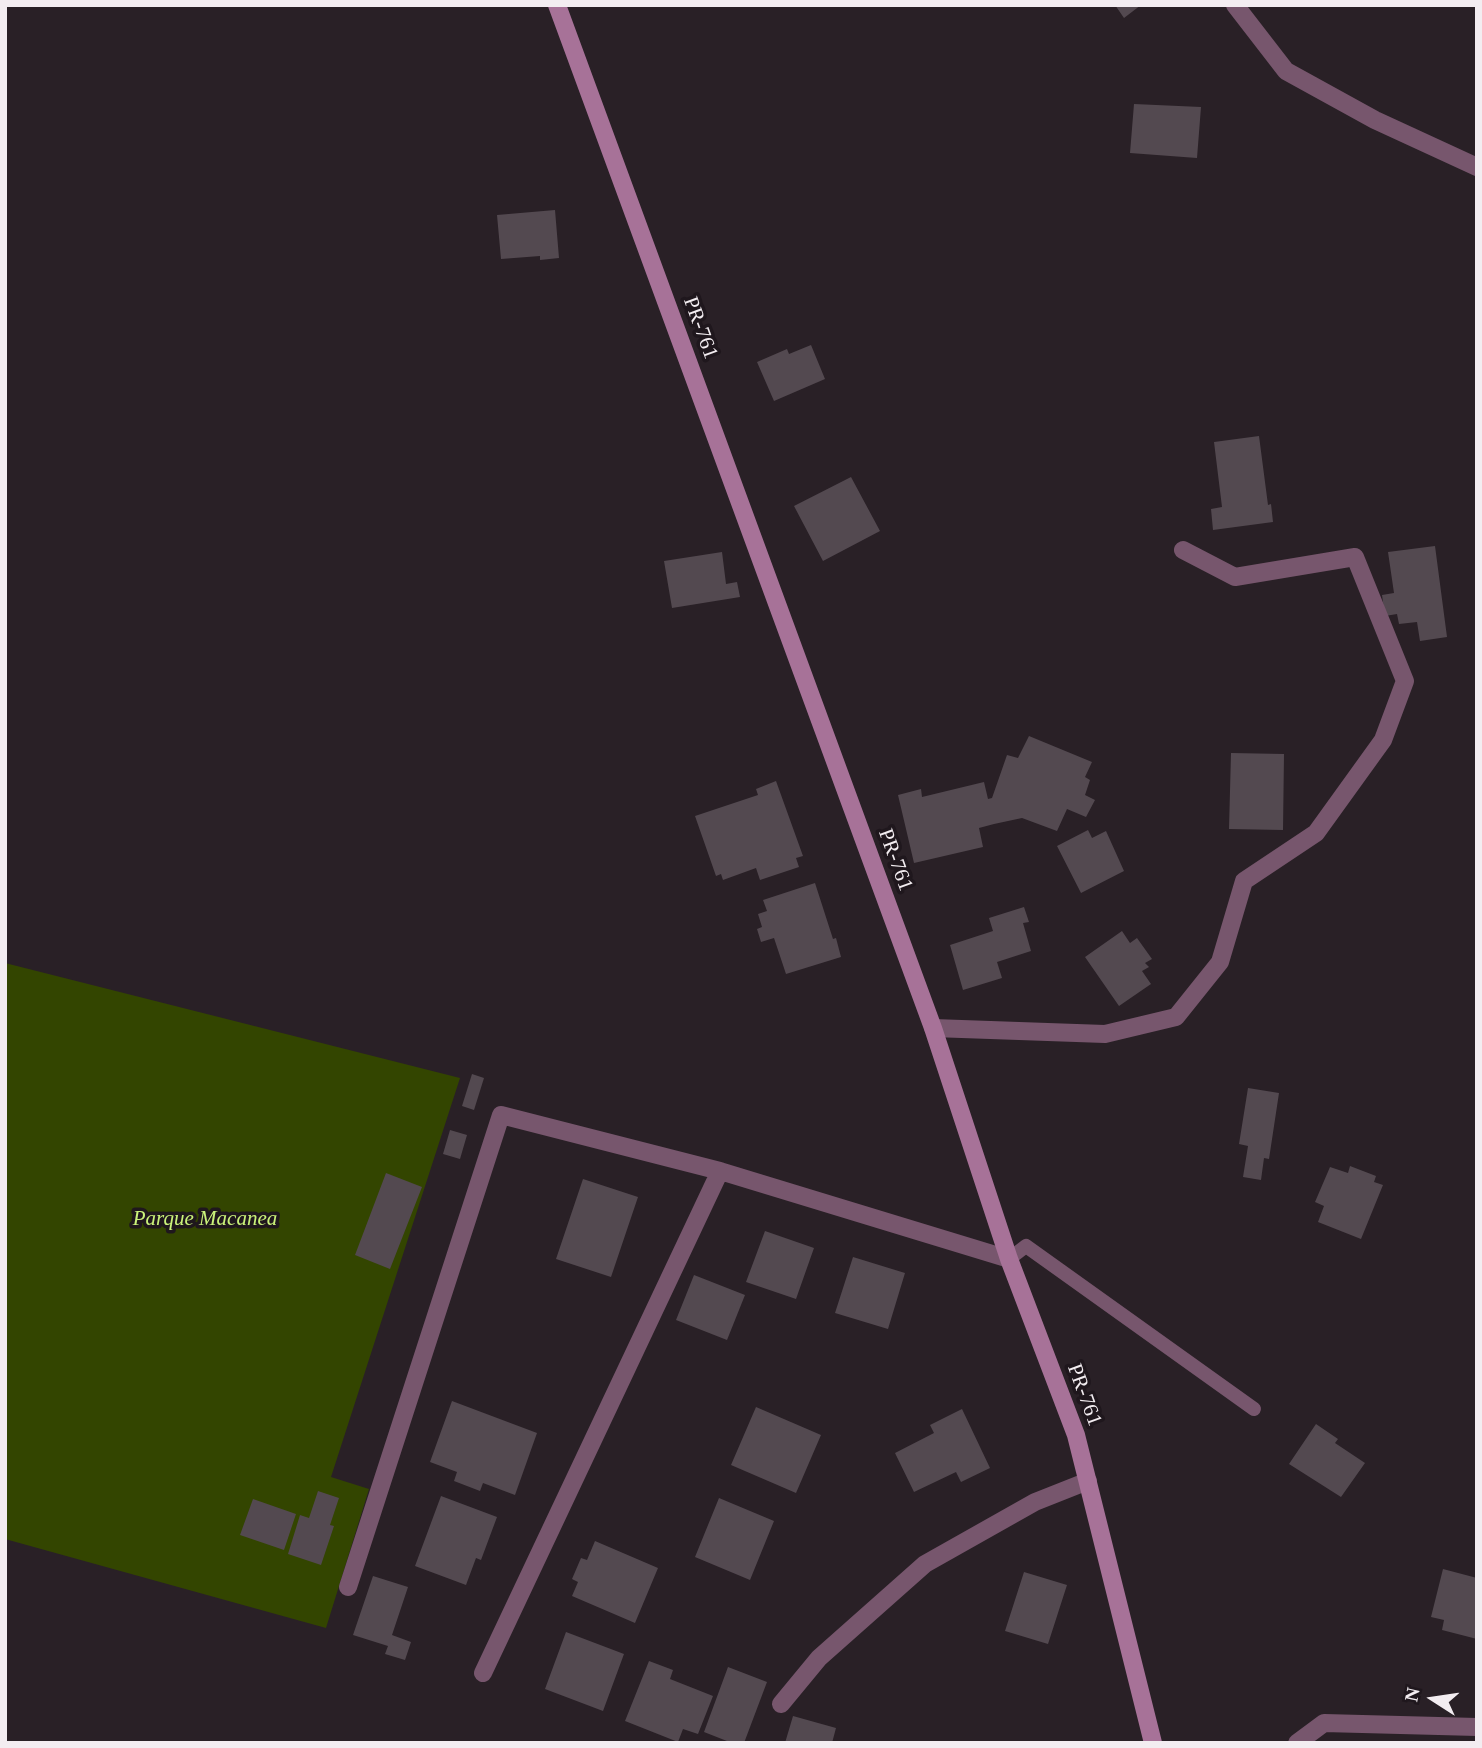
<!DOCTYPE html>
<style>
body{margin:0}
#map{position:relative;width:1482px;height:1748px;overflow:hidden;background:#292026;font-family:"Times New Roman",serif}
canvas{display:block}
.frame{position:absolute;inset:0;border:7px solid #f3edf1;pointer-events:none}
.north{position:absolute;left:1398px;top:1664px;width:70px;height:70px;-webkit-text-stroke:5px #1f171d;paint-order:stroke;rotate:282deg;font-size:19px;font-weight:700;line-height:28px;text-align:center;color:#f3edf1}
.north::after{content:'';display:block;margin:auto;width:24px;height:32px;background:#f3edf1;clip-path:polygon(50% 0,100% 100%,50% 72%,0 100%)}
</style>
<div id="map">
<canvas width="1482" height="1748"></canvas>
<div class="frame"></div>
<div class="north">N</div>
</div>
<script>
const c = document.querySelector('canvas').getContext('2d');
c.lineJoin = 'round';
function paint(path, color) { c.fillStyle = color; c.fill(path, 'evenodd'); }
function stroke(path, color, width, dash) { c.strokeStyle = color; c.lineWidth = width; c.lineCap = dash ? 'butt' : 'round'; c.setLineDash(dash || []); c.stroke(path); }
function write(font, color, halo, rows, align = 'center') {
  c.font = font + ' "Times New Roman",serif'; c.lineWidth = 7; c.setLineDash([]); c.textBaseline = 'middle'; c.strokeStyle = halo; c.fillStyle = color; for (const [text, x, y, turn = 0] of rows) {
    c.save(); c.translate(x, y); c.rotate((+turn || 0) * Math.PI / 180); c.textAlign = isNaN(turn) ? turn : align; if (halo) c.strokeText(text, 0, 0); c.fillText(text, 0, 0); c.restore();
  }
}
paint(new Path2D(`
 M5 963 460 1078 331 1477 369 1489 326 1628 5 1539Z`), '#334500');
paint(new Path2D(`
 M1115 5H1141L1124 18Z
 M1134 104 1201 107 1197 158 1130 153Z
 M555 210 559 258 540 260V256L501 259 497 215Z
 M811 345 825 379 774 401 757 362 787 349 789 354Z
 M1259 436 1268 505 1271 504 1273 522 1213 530 1211 509 1222 507 1214 442Z
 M851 477 880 531 823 561 794 506Z
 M1435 546 1447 637 1420 641 1417 622 1399 624 1397 614 1385 616 1382 595 1394 593 1388 552Z
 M722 552 726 584 737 582 740 597 672 608 664 561Z
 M1029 736 1092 762 1085 777 1090 780 1085 795 1095 800 1086 817 1067 809 1057 831 1022 818 994 824 979 828 983 847 914 863 898 795 921 789 922 797 984 782 988 799 992 798 1007 755 1018 758Z
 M1231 753 1284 754 1283 830 1229 829Z
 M776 781 803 856 796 858 799 867 760 880 756 868 723 880 721 874 716 876 695 816 758 795 756 789Z
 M1088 830 1092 838 1106 831 1124 871 1081 893 1057 846Z
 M815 883 833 939 836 938 841 957 786 974 774 938 761 942 757 929 762 927 758 914 767 911 763 900Z
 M1024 907 1029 922 1023 923 1031 951 997 962 1002 978 963 990 950 945 993 931 989 918Z
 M1122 931 1130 943 1137 938 1152 959 1145 963 1149 967 1142 971 1151 984 1119 1006 1085 957Z
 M472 1074 484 1078 474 1110 462 1106Z
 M1248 1088 1279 1093 1269 1159 1264 1158 1261 1180 1243 1177 1248 1146 1239 1144Z
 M450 1130 467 1135 460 1159 443 1154Z
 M1350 1166 1376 1176 1374 1182 1383 1185 1361 1239 1318 1222 1324 1206 1315 1202 1330 1167 1348 1173Z
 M386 1173 422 1187 390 1269 355 1255Z
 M583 1179 638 1197 611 1277 556 1259Z
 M765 1231 814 1248 796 1299 746 1282Z
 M853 1257 905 1273 888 1329 835 1313Z
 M694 1275 745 1295 727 1340 676 1320Z
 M452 1401 537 1433 515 1495 483 1483 480 1491 454 1481 457 1472 430 1462Z
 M756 1407 821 1435 796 1493 731 1465Z
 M962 1409 990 1468 961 1482 956 1472 914 1492 895 1453 934 1433 930 1425Z
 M1316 1424 1338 1439 1335 1443 1365 1463 1341 1497 1289 1464Z
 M318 1491 339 1498 330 1525 334 1526 321 1565 288 1554 300 1515 309 1518Z
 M441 1496 497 1517 481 1560 476 1558 466 1585 415 1566Z
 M719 1498 774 1521 750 1580 695 1557Z
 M253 1499 296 1514 284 1550 240 1535Z
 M595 1541 658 1568 635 1623 572 1596 578 1582 572 1579 581 1558 587 1560Z
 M1443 1569 1477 1578V1639L1442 1630 1444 1620 1431 1617Z
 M1024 1572 1067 1585 1048 1644 1005 1631Z
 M373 1576 408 1587 392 1635 411 1642 405 1660 385 1654 388 1646 353 1635Z
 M566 1632 624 1654 603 1711 545 1689Z
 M649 1661 673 1670 670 1679 713 1696 698 1734 683 1729 678 1742 625 1721Z
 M728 1667 767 1682 744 1743H732L704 1732Z
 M793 1716 836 1728 832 1743H785Z`), '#534950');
stroke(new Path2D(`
 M1009 1259 1026 1246 1254 1409`), '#77566d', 14);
stroke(new Path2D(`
 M1235 5 1286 71 1375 120 1477 167
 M933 1028 1105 1034 1176 1017 1220 962 1244 881 1316 833 1383 740 1405 681 1355 557 1235 577 1183 550
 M348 1587 501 1115 720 1171 1009 1259
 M483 1673 720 1171
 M781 1704 819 1658 925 1564 1035 1502 1088 1481
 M1297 1743 1324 1723 1477 1727`), '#77566d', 18);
stroke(new Path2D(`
 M557 5 933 1028 1009 1259 1076 1435 1153 1743`), '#a77298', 18);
write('21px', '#f3edf1', '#1f171d', [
 ["PR-761",700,328,70],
 ["PR-761",895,860,70],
 ["PR-761",1084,1395,70]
]);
write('italic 21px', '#caf27a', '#1f171d', [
 ["Parque Macanea",205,1219]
]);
</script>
